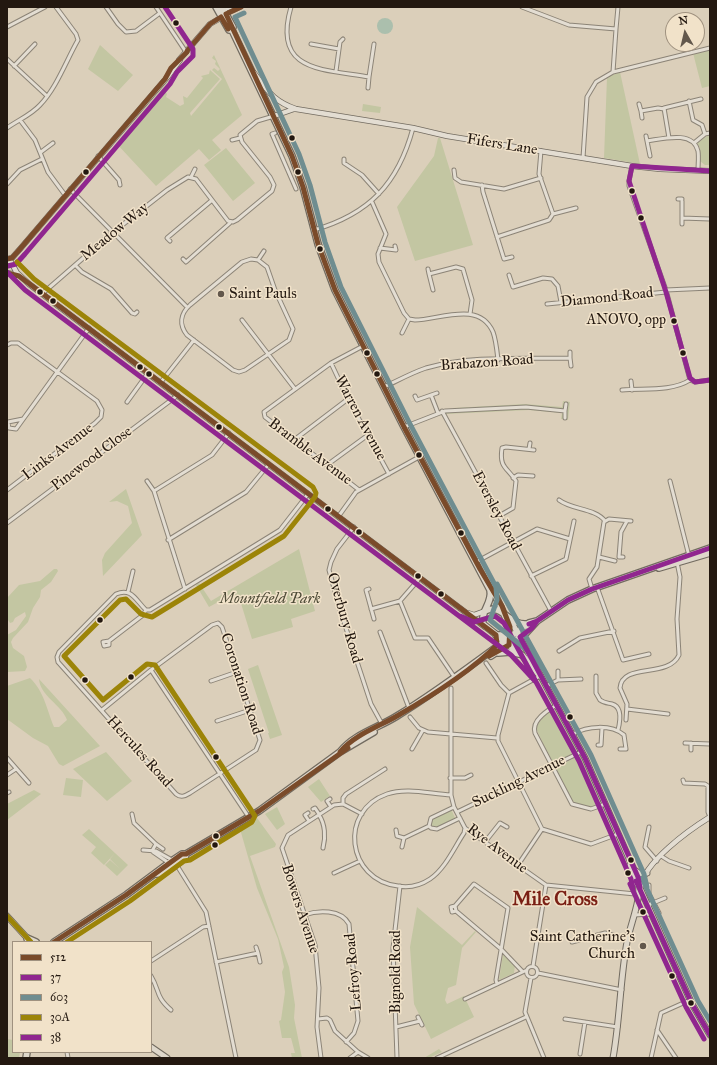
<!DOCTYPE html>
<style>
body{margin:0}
#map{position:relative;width:717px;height:1065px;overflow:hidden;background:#dbcfba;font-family:"IM FELL Great Primer",serif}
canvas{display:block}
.frame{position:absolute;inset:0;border:8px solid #231810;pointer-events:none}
.legend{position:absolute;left:12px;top:941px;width:140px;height:112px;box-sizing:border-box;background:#f1e2c9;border:1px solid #9f917f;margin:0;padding:5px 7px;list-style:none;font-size:12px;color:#231810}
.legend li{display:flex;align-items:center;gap:8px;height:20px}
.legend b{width:20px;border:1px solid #9f917f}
.north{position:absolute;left:665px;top:12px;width:40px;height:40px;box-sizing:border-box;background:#f1e2c9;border:1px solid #9f917f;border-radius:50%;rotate:352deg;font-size:11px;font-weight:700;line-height:16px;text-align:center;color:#231810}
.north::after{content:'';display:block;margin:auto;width:14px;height:18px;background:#63584c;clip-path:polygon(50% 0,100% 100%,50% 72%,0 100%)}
</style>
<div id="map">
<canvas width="717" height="1065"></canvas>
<div class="frame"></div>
<ul class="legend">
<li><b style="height:5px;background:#7a4b2a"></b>512</li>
<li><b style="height:5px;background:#90268f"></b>37</li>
<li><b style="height:5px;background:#6f8d90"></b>603</li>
<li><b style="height:5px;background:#9c8408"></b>30A</li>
<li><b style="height:5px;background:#90268f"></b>38</li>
</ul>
<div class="north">N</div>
</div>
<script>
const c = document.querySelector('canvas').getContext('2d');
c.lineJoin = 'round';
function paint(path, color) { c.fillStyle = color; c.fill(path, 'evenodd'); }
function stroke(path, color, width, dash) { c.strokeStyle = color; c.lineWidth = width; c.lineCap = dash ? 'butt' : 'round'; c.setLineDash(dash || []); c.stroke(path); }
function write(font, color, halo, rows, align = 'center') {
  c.font = font + ' "IM FELL Great Primer",serif'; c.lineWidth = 3; c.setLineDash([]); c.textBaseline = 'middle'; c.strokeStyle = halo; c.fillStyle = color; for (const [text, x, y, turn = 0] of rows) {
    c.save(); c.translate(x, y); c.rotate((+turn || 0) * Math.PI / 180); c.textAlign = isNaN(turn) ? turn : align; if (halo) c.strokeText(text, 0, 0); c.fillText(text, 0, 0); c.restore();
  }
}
paint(new Path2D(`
 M100 45 133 75 118 91 88 69Z
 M710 48V86L702 88 693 53Z
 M214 55 242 115 212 140 221 150 209 160 199 149 156 186 116 143 175 73 163 89 167 94 166 97 180 106 184 104 183 96 187 98 203 78 201 76 209 74 210 70 220 79 190 113 191 116 222 79 212 70 214 68 218 71 220 69 215 64 216 61 212 58Z
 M620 72 640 164 604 158 607 77Z
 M363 104 381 107 380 113 362 111Z
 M710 134V165H705L700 161V148L697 143Z
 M438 138H440L473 245 415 261 397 207 434 156Z
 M226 148 255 183 233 201 204 165Z
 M563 401 570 402 568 420 561 419 562 413 529 410 446 414 445 411H453V408L525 404 562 407Z
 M126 489 142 535 103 576 102 560 105 553 132 523 128 506 117 501 109 502Z
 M299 549 315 611 291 619 293 627 252 639 239 597 231 595 209 607 196 585 199 583 211 601Z
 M54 569H57L58 571 51 582 41 590 40 597 33 608 28 622 13 638 11 642 13 648 24 656 27 667 25 671 7 672V635L16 630 26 616 25 612 15 618 13 622 10 623 8 620 7 598 19 585 40 581Z
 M258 665 282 735 270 739 268 733H269L248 669Z
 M30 678C44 691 47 710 54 727H59L67 720C62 705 40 696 39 679L100 746 63 766 59 764 48 746 33 738 7 719V686Z
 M554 708 576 749 575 752 555 763 551 761 536 728 545 713Z
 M106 752 132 781 107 801 73 769Z
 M578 756 581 757 601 805 591 808 572 803 556 770 557 767Z
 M66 778 83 780 81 797 63 795Z
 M319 779 330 796 321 802 308 787Z
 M34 790 41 794 7 820V804Z
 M277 807 285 824 277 830 265 814Z
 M451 809 455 818 437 828 430 825 432 819Z
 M257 818 276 844 275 847 250 856 289 967 295 1005 294 1018 302 1058H292L291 1053H295L291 1038H282L279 1021 281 1020 285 992 282 972 284 967 278 939 257 888 240 829Z
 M89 829 115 853 104 865 91 853 96 847 82 835Z
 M115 853 128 865 117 876 105 865 110 860 120 869 110 859Z
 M417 907 462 945 475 931 476 932 462 948 456 985 448 988 445 1000 447 1004 464 996 474 1017 431 1039 414 1004 410 947Z
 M503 954 515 965 514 973 499 980Z
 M7 1039 13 1040V1052H20L19 1058H7Z
 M439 1049 442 1052 429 1058H424Z`), '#c3c6a2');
paint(new Path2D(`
 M377 26a8 8 0 1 1 16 0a8 8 0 1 1-16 0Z`), '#abbfad');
const street = new Path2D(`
 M106 7 118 24 126 32 136 31 160 13
 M156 7 186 52
 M291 7C272 72 322 69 369 77L374 44
 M522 7 569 25 616 29 618 7
 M224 10 231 7
 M226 14 241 7
 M7 27 45 7
 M311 44 339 49
 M7 59 47 96
 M14 66 35 44
 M336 71 340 42 343 39
 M613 72 616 29
 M368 88 369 77
 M689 101 693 120 702 125 705 134
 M639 104 641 111 658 108 664 109
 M641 111 642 118
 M20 120 35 140 48 172 65 195
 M7 128C18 120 31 115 40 105 57 87 66 61 78 40L76 34 56 7
 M275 133 272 134 296 189
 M646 136 647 141C662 139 693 130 698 151 699 157 698 164 698 170
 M669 138 664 108 701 99
 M232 140 240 138
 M647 141 650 156
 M694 143 705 134 710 133
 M541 151 539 174 553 214
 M41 152 53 143
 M98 156 119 180 120 185
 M583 158 587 97 596 82 613 72 710 48
 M344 159V163L362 175 379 194
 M632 166 629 181V186L666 290 690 380
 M454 170 455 178 461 182 504 189 541 178
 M191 177 195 169
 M7 184 20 170 42 159
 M482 185 483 192 504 259 512 257
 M70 189 187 307
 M678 199H682
 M682 201V218
 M372 202 386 234 378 254 379 262 404 313 409 319 415 320C439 320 479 300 493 332 496 340 497 351 498 360
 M682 224V218L710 219
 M314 230C369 214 398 184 413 128
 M497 237 549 220 553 214 576 208
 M170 241 167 238 211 201
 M380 248 396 250 395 246
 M183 259 186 262 230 223
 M251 259 258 260 267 267 275 290 293 329 289 340 245 370 239 372 233 370 187 335C179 325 180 314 190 305L242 262Z
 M258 260 264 251
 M75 265 82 272 111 289 132 313 135 314 137 312
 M428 269 429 274 456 267 463 269 472 300 470 314
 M429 274 433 290
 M509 275 513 287 543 278 552 279 558 286 561 302
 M666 290 710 288
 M43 293 112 233 167 190 188 177 196 179 228 221 233 222 237 220 272 191 274 185 270 177 242 142 240 135 257 121 274 116
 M547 304 666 292
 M242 320 295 389
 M402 333 409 319
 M7 345 11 343H18L97 401 102 410 101 417 95 423 7 490
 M570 358 571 366
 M331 363 348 399 389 474
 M690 380 695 382 710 380
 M631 381 632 390
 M161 382 194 340
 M384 387C397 381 411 373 426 368 470 355 524 359 570 358V352
 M622 390C644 388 671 392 690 380
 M431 395 438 413
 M415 396 417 400 437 393
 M127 402 148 373
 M442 411 551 611
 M565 418V411
 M23 419 8 422 9 428 16 429 89 328
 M404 427 445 411 526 407 565 411 566 404
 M294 440 348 399
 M529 449 530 443
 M327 465 368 435
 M513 478 518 475 533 476
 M147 481 154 491 185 589
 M670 481 689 556
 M359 490 265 417 264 412 331 363 363 346
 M154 491 212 455 229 433
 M559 500C572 510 595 508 605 521
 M499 516 513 508 516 481C507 467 499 468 502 448L506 447 534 450
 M338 517 356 492 419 457
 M7 523 178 395
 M354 527 337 549 331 562 329 570 341 613 371 704 382 724
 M168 540 246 492 269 464
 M599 557 615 561
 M623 557H619L621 532 627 521
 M476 562 537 529 570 539
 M531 576 566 559 574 521
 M597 587 623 660 649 654
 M369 589 366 590 374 619
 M592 589 589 579 597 567 604 522 609 519 631 521
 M128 592 133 571
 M400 601 415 638H428L455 678
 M371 609 400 601 420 578
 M380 632 409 708
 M109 641V645L104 646 103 642 109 641 143 615 146 610H150L280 530 308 494
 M559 651 580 638 614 631
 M486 663 501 685 509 693
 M151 670 248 816
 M558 671V680
 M540 676 509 693 498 735V741L542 829 591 844 618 834
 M596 676V693L600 700C604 703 608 703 612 704 623 707 620 722 618 730
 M211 681 237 672
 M546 686 558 680 581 679
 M451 688V795L454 807 465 828 546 885 635 894
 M557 705C548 710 531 720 535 733L572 804 591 809 605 804
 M627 709 668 714
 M102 710 151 670 212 625 218 623 222 627 260 740 256 750 190 793C185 796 181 798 176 794 137 750 97 706 58 662L57 657 59 652 116 594C132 587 136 601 146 610
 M410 717 419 728 428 732 497 738
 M626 720 627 704 620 688C622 662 668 679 679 655L677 619 680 577 677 562
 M217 721 250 710
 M573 734C587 726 611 724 624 735L626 749H620
 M685 743 710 744
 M598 745H601L602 728
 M412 749 423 730
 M691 750V743
 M7 758 29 783
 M7 775 16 769
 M450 778H465L471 775
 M683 780 684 783 705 784 708 786V812L710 817
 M7 793 9 792
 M451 795C430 794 407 787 387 794 338 811 347 880 398 886 409 888 421 885 430 879 445 869 454 848 464 833L465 828
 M330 799 327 801 331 807
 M343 804V798L346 794 385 769
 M343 804 362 814
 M454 807 431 818 429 826 431 828 437 829 460 818
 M313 809 315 808 319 814
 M457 812 581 752
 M308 813 305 815 309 821
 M132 814 134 823 156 844 152 851
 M319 815C325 824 326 837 323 848
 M649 827 645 847 657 861
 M396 830 397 836 404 838 429 826
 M485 842 500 823 507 827
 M156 844 163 849
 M402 847 404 838
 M143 850 156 851 172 860
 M153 852 169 863
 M661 856 669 861 689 868
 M176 864 206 912 236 1058
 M518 865 542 829
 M334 873 360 861
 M649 885V894L659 913
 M648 905 665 898
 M455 906 451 907 452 912 456 911 455 906 474 884 508 908 496 980 497 984
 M456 911 501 949 522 971
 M304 915C318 910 341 909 349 924L358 1021 354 1033 346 1042
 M634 915 651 914
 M572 942 605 933 628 939
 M258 953 260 962
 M151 961 203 927 209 926
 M216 962 258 953 256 947
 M533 966 546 885
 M526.5 972a5.5 5.5 0 1 1 11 0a5.5 5.5 0 1 1-11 0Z
 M538 973 622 990
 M151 976C160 991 155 996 171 1010
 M531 978 525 1012 544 1058
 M465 999 527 970
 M418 1017 422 1025
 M318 1019 327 1018 330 1020 335 1031 358 1052 368 1058
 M565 1019 618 1027
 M396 1027 420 1021
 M657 1030 676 1058
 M67 1052 68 1058
 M580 1054 585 1022
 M321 1058 317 1027 319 988 315 945 282 848 288 835 334 805 343 804
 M350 1058 358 1052
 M397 1058 393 948 400 886
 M437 1058 526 1017
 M651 1058 661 1013 690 1000`);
const secondary = new Path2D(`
 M179 60 210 24 224 16
 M254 73C268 91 273 101 296 109L413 128 447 136 632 166 660 169 710 171
 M274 116 294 109
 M7 259 12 258 20 249 169 75 180 60
 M7 260 11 262 17 273 29 284 485 627
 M7 273 18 275
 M468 613 474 615 485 611
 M640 888C644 862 689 830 710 817`);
const primary = new Path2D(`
 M510 619 585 758 638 879C642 900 631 921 627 942 620 980 620 1020 613 1058
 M630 865 634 880 640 888 692 1004 710 1035
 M636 871 640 874 647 873
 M7 916 29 940
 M151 1047 167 1058`);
const highway = new Path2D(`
 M216 7 229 30H232
 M222 7 233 27 232 30 292 156 303 187 318 244 335 290 403 425 490 590C493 603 480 611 483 624L523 656 540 676
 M659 568 710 553
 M491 586 508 623 511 639
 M485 611C503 603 509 626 527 624
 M496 635H505L509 629 508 626
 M498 653 510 652 519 654
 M491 656 526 633 537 621
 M340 752C354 734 378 728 397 716 443 688 485 655 529 623L537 621 568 600 592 589 710 548
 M156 874C165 875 178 863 185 858L186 854
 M28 942 27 938 36 942
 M54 942 126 895 173 860 182 854H186L259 811 340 752 374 732
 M26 1058 27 1052`);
stroke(street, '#8c8477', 5);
stroke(secondary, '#726b60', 6);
stroke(primary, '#726b60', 7);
stroke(highway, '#726b60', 8);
stroke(street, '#e3ddd2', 3);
stroke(secondary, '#e3ddd2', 4.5);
stroke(primary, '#ded7ca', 5);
stroke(highway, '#ded7ca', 5.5);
stroke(new Path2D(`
 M241 7 226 14 292 156 303 187 318 244 335 290 404 427 480 569 502 606 510 627 509 645 489 656
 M187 51 210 24 221 17 228 29
 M7 259 12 258 20 249 165 79 171 68 187 52
 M7 273 19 276 496 635 497 645C470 672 430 697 397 716 378 727 354 735 340 752
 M54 942 126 895 182 854H186L259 811 348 748`), '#7a4b2a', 5);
stroke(new Path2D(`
 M8 266 16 264 25 254 170 84 177 72 193 56V49L165 7
 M7 272 25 290 511 655 535 681
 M460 616 474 622 495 616 504 623 579 761 631 879 633 889
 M630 884 686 1007 704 1039`), '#90268f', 5);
stroke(new Path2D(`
 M244 13 235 17 299 154 310 185 325 242 341 287 409 422 496 587 497 600 490 620 528 651 545 671
 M497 584 591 755 644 874 647 887
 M642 878 698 1001 710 1021`), '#6f8d90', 5);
stroke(new Path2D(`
 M17 262 34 279 313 487 316 493 315 497 284 536 152 617 141 614 126 599 120 600 64 656 103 700 147 664 155 665 255 816 252 822 190 860 184 861 130 901 67 942`), '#9c8408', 5);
stroke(new Path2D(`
 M710 171 632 166 629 181 666 292 690 378 695 382 710 380
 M537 621 532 628 520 637 585 758 638 877 640 888
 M529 624 537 621 568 600 592 589 710 548
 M636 881 692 1004 710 1035`), '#90268f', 5);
stroke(new Path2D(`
 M7 916 31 942`), '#9c8408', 5);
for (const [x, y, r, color] of [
 [176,23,3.5,"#231810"],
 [292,138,3.5,"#231810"],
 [86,172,3.5,"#231810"],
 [298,172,3.5,"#231810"],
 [632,191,3.5,"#231810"],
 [641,218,3.5,"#231810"],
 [320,249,3.5,"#231810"],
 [40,292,3.5,"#231810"],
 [221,294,4,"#63584c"],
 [53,301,3.5,"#231810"],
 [674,321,3.5,"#231810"],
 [367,353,3.5,"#231810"],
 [683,353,3.5,"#231810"],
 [140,367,3.5,"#231810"],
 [149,374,3.5,"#231810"],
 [377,374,3.5,"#231810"],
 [219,427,3.5,"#231810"],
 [419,455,3.5,"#231810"],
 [328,509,3.5,"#231810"],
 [359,532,3.5,"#231810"],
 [461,533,3.5,"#231810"],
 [418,576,3.5,"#231810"],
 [441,594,3.5,"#231810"],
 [100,620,3.5,"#231810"],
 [131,677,3.5,"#231810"],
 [85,680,3.5,"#231810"],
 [570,717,3.5,"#231810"],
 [216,757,3.5,"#231810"],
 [216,836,3.5,"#231810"],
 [215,845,3.5,"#231810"],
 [631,860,3.5,"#231810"],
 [628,873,3.5,"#231810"],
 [643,912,3.5,"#231810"],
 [643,946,4,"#63584c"],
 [672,976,3.5,"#231810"],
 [691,1003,3.5,"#231810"]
]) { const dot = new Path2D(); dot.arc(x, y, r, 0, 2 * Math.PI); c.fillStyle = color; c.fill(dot); stroke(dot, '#f1e2c9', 1.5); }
write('14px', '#231810', '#f1e2c9', [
 ["ANOVO, opp",666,321]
], 'right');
write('15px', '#231810', '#f1e2c9', [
 ["Fifers Lane",502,145,9],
 ["Meadow Way",115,232,-39],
 ["Diamond Road",607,298,-6],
 ["Brabazon Road",487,363,-4],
 ["Warren Avenue",360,418,62],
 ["Links Avenue",58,452,-37],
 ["Bramble Avenue",310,452,37],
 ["Pinewood Close",92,459,-37],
 ["Eversley Road",496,511,62],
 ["Overbury Road",344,618,74],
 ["Coronation Road",241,684,72],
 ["Hercules Road",139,752,48],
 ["Suckling Avenue",519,782,-26],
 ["Rye Avenue",497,849,37],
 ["Bowers Avenue",300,909,72],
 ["Lefroy Road",354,972,-95],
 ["Bignold Road",396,972,-90]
]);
write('15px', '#231810', '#f1e2c9', [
 ["Saint Pauls",229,294],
 ["Saint Catherine's",635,937,"right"],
 ["Church",635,954,"right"]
], 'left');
write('italic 15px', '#4d4a36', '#f1e2c9', [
 ["Mountfield Park",270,599]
]);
write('bold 19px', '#7a1f14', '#f1e2c9', [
 ["Mile Cross",555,900]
]);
</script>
